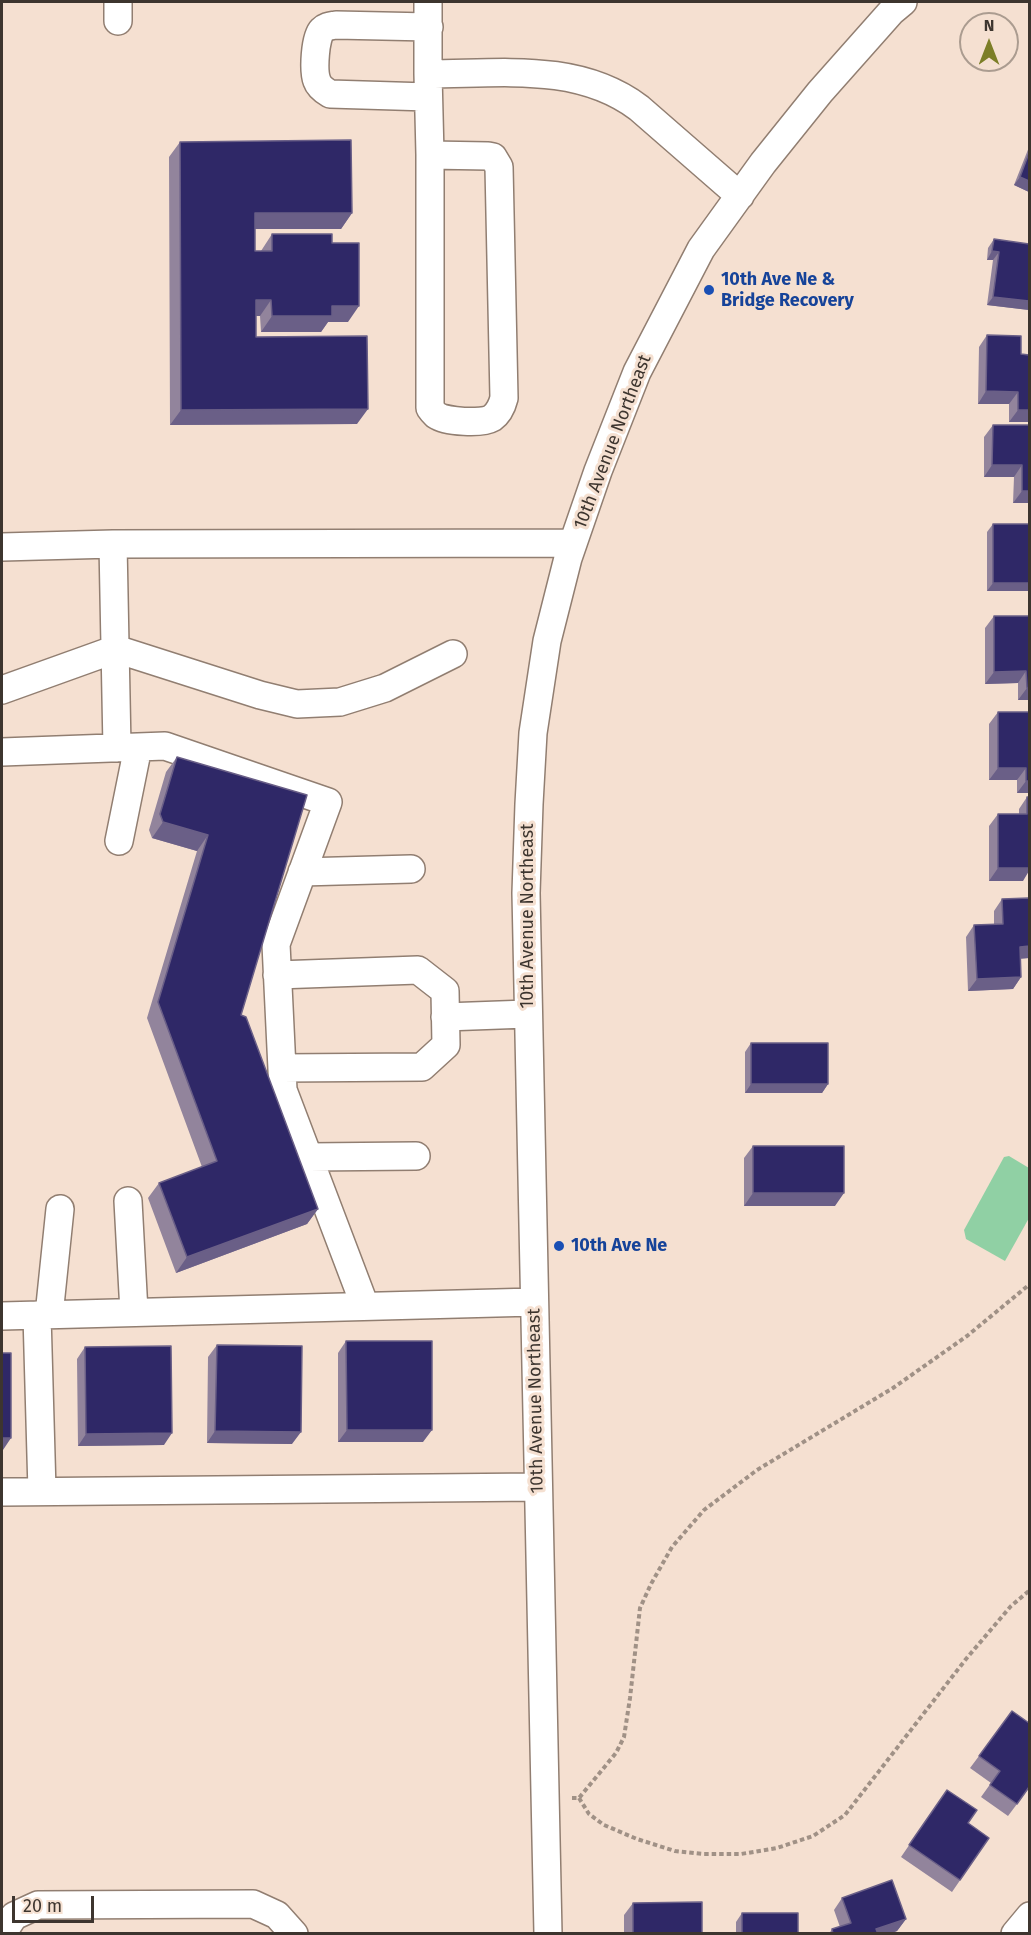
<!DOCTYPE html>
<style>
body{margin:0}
#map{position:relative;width:1031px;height:1935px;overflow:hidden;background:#f5e0d1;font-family:"Fira Sans",sans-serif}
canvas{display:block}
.frame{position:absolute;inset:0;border:3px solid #3d352f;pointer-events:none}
.north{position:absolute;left:959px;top:12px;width:60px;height:60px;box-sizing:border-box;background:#f5e0d1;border:2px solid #ab9c90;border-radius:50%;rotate:0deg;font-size:16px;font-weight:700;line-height:24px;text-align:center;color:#3d352f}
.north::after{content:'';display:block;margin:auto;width:21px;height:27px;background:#7c7e27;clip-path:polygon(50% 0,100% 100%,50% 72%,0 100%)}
.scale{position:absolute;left:12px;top:1896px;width:82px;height:27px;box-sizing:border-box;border:3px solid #3d352f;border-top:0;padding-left:8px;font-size:18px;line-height:21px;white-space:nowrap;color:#3d352f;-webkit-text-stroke:4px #f5e0d1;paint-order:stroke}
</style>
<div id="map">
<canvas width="1031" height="1935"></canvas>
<div class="frame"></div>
<div class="north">N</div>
<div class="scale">20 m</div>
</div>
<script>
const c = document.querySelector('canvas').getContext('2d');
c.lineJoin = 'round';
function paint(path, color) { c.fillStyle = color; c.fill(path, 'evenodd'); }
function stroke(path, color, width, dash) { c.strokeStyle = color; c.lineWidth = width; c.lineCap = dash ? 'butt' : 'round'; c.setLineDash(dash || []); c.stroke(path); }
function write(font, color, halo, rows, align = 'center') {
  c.font = font + ' "Fira Sans",sans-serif'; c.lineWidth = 6; c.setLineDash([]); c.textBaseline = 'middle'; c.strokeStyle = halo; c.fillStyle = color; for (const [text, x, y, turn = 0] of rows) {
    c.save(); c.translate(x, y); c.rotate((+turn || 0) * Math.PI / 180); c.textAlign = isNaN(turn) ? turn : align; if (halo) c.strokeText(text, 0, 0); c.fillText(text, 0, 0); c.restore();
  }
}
paint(new Path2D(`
 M1009 1156 1029 1168V1218L1005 1261 966 1239 964 1230 1004 1157Z`), '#90d0a4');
const minor = new Path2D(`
 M428 2V74C500 74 578 62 639 108L740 196
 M118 21V2
 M428 74 430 155V408C432 411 434 413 436 415 446 422 482 424 492 418 499 413 502 406 504 398L499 167 493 157 488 156 430 155
 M428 97 330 94C325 91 319 87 317 81 313 71 315 37 322 30 326 26 330 26 336 25L429 27
 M113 544 117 748
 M2 547 113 544 573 543
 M2 690 116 649 260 695 297 704 340 702 385 688 453 654
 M2 752 165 746 328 802 276 944 283 1090 365 1306
 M119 841 138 747
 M302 872 411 869
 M277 975 418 970 445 991 446 1045 422 1067 282 1068
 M445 1017 527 1014
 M309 1157 416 1156
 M128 1201 134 1312
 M37 1315 42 1491
 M49 1315 60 1209
 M2 1316 534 1302
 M2 1492 538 1487
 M2 1934 14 1916 38 1905 253 1904 277 1915 294 1934
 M548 1934 526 893 529 804 533 733 547 641 568 558 598 471 637 372 701 249 763 163 820 92 891 12 903 2
 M1015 1934 1030 1916`);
stroke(minor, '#917e71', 30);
stroke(new Path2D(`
 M572 1798H579L616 1753 624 1737 630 1698 640 1608 651 1584 672 1547 704 1510 757 1470 893 1388 967 1336 1030 1284
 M579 1798 589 1814 604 1825 637 1839 675 1851 703 1854H741L777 1848 813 1836 845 1815 966 1659 1011 1606 1030 1590`), '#a09186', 4, [4.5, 3]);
stroke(minor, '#fff', 27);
paint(new Path2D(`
 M180 142 352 213 341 229H255V251H261L272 234 332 243 348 322H328L321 332H261L260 316H256V337L357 424 170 425 169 157Z
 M1029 147V192L1014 185Z
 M994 239 1029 310 987 305 993 260H987L988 248Z
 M987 335 1021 354 1029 422H1009V404H978L979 347Z
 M993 425H1029V503H1013L1014 477H984V437Z
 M993 524 1029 591H987V532Z
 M994 616H1029V700H1018V683L985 684V628Z
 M998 712H1029V793H1017V780H989V724Z
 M177 757 307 795 241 1015 318 1209 307 1224 176 1273 148 1198 159 1183 202 1167 147 1018 197 851 152 838 149 830 166 772Z
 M1027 797H1029L1023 881H989V826L998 814H1019V809Z
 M1029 898V958L1020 959 1021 977 1013 989 968 991 966 937 974 925 994 924V911L1002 899Z
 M751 1043 828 1084 822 1093H745V1052Z
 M753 1146 835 1206H744V1158Z
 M346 1341 423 1442H338V1353Z
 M217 1345 292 1444 207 1443 208 1357Z
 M85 1347 164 1445 78 1446 77 1359Z
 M979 1756 1029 1788 1008 1816 981 1797 991 1783 970 1768Z
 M947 1790 968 1823 989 1838 952 1892 901 1857Z
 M842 1898 906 1919 897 1931 889 1934H829L832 1929 840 1927 834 1910Z
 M633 1903 702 1934H624V1915Z
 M742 1913 798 1934H736V1922Z`), '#92849c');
paint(new Path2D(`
 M1020 177 1029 181V192L1014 185Z
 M255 213H352L341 229H244Z
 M992 251 999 252 993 260H987Z
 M993 297 1029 301V310L987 305Z
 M256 300H271L260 316H245Z
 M332 306H359L348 322H328L321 332H261L272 316Z
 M986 391 1018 392 1009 404H978Z
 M368 409 357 424 170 425 181 410Z
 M1018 410H1029V422H1009Z
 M992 465H1022L1014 477H984Z
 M1022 491H1029V503H1013Z
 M993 583H1029V591H987Z
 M1026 671 1018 683 985 684 994 672Z
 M1027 688H1029V700H1018Z
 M998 768H1026L1017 780H989Z
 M1026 781H1029V793H1017Z
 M163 822 208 835 197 851 152 838Z
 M998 868H1029V871L1023 881H989Z
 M1029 946V958L1011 959 1020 947Z
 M1021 977 1013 989 968 991 977 979Z
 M751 1084H828L822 1093H745Z
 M753 1193H844L835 1206H744Z
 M318 1209 307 1224 176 1273 187 1257Z
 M347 1430H432L423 1442H338Z
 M215 1431 301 1432 292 1444 207 1443Z
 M172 1433 164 1445 78 1446 86 1434Z
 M2 1438H11L3 1450H2Z
 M906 1919 897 1931 889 1934H873L876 1929Z`), '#6a5f87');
const building = new Path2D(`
 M351 140 352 213H255V251H272V234H332V243H359V306H332V316H272L271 300H256V337L367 336 368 409 181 410 180 142Z
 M1029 153V181L1020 177Z
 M994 239 1029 244V301L993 297 999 252 992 251Z
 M987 335 1021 336V354L1029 355V410H1018V392L986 391Z
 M993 425H1029V491H1022V465H992Z
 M993 524H1029V583H993Z
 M994 616H1029V688H1027L1026 671 994 672Z
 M998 712H1029V781H1026V768H998Z
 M177 757 307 795 241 1015 246 1017 318 1209 187 1257 159 1183 217 1161 158 1002 208 835 163 822 160 814Z
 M1027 797H1029V868H998V814H1027Z
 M1029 898V946L1020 947 1021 977 977 979 974 925 1003 924 1002 899Z
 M751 1043H828V1084H751Z
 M753 1146H844V1193H753Z
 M346 1341H432V1430H347Z
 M217 1345 302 1346 301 1432 215 1431Z
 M171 1346 172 1433 86 1434 85 1347Z
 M2 1353H11V1438H2Z
 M1012 1711 1029 1723V1787L1017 1804 990 1785 1000 1771 979 1756Z
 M947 1790 977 1810 968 1823 989 1838 960 1880 909 1845Z
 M892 1880 906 1919 876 1929 878 1934H833L832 1929 851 1923 842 1898Z
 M702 1902V1934H633V1903Z
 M742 1913H798V1934H742Z`);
paint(building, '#2f2867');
stroke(building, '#6a5f87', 1.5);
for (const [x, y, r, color] of [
 [709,290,6,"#1a4fb4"],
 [559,1246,6,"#1a4fb4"]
]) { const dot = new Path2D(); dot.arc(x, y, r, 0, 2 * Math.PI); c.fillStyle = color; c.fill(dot); stroke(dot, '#f5e0d1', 2); }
write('bold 18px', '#164399', '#f5e0d1', [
 ["10th Ave Ne &",721,280],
 ["Bridge Recovery",721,301],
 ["10th Ave Ne",571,1246]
], 'left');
write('18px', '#3d352f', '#f5e0d1', [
 ["10th Avenue Northeast",613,442,-69],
 ["10th Avenue Northeast",528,916,-90],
 ["10th Avenue Northeast",536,1401,-91]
]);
</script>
